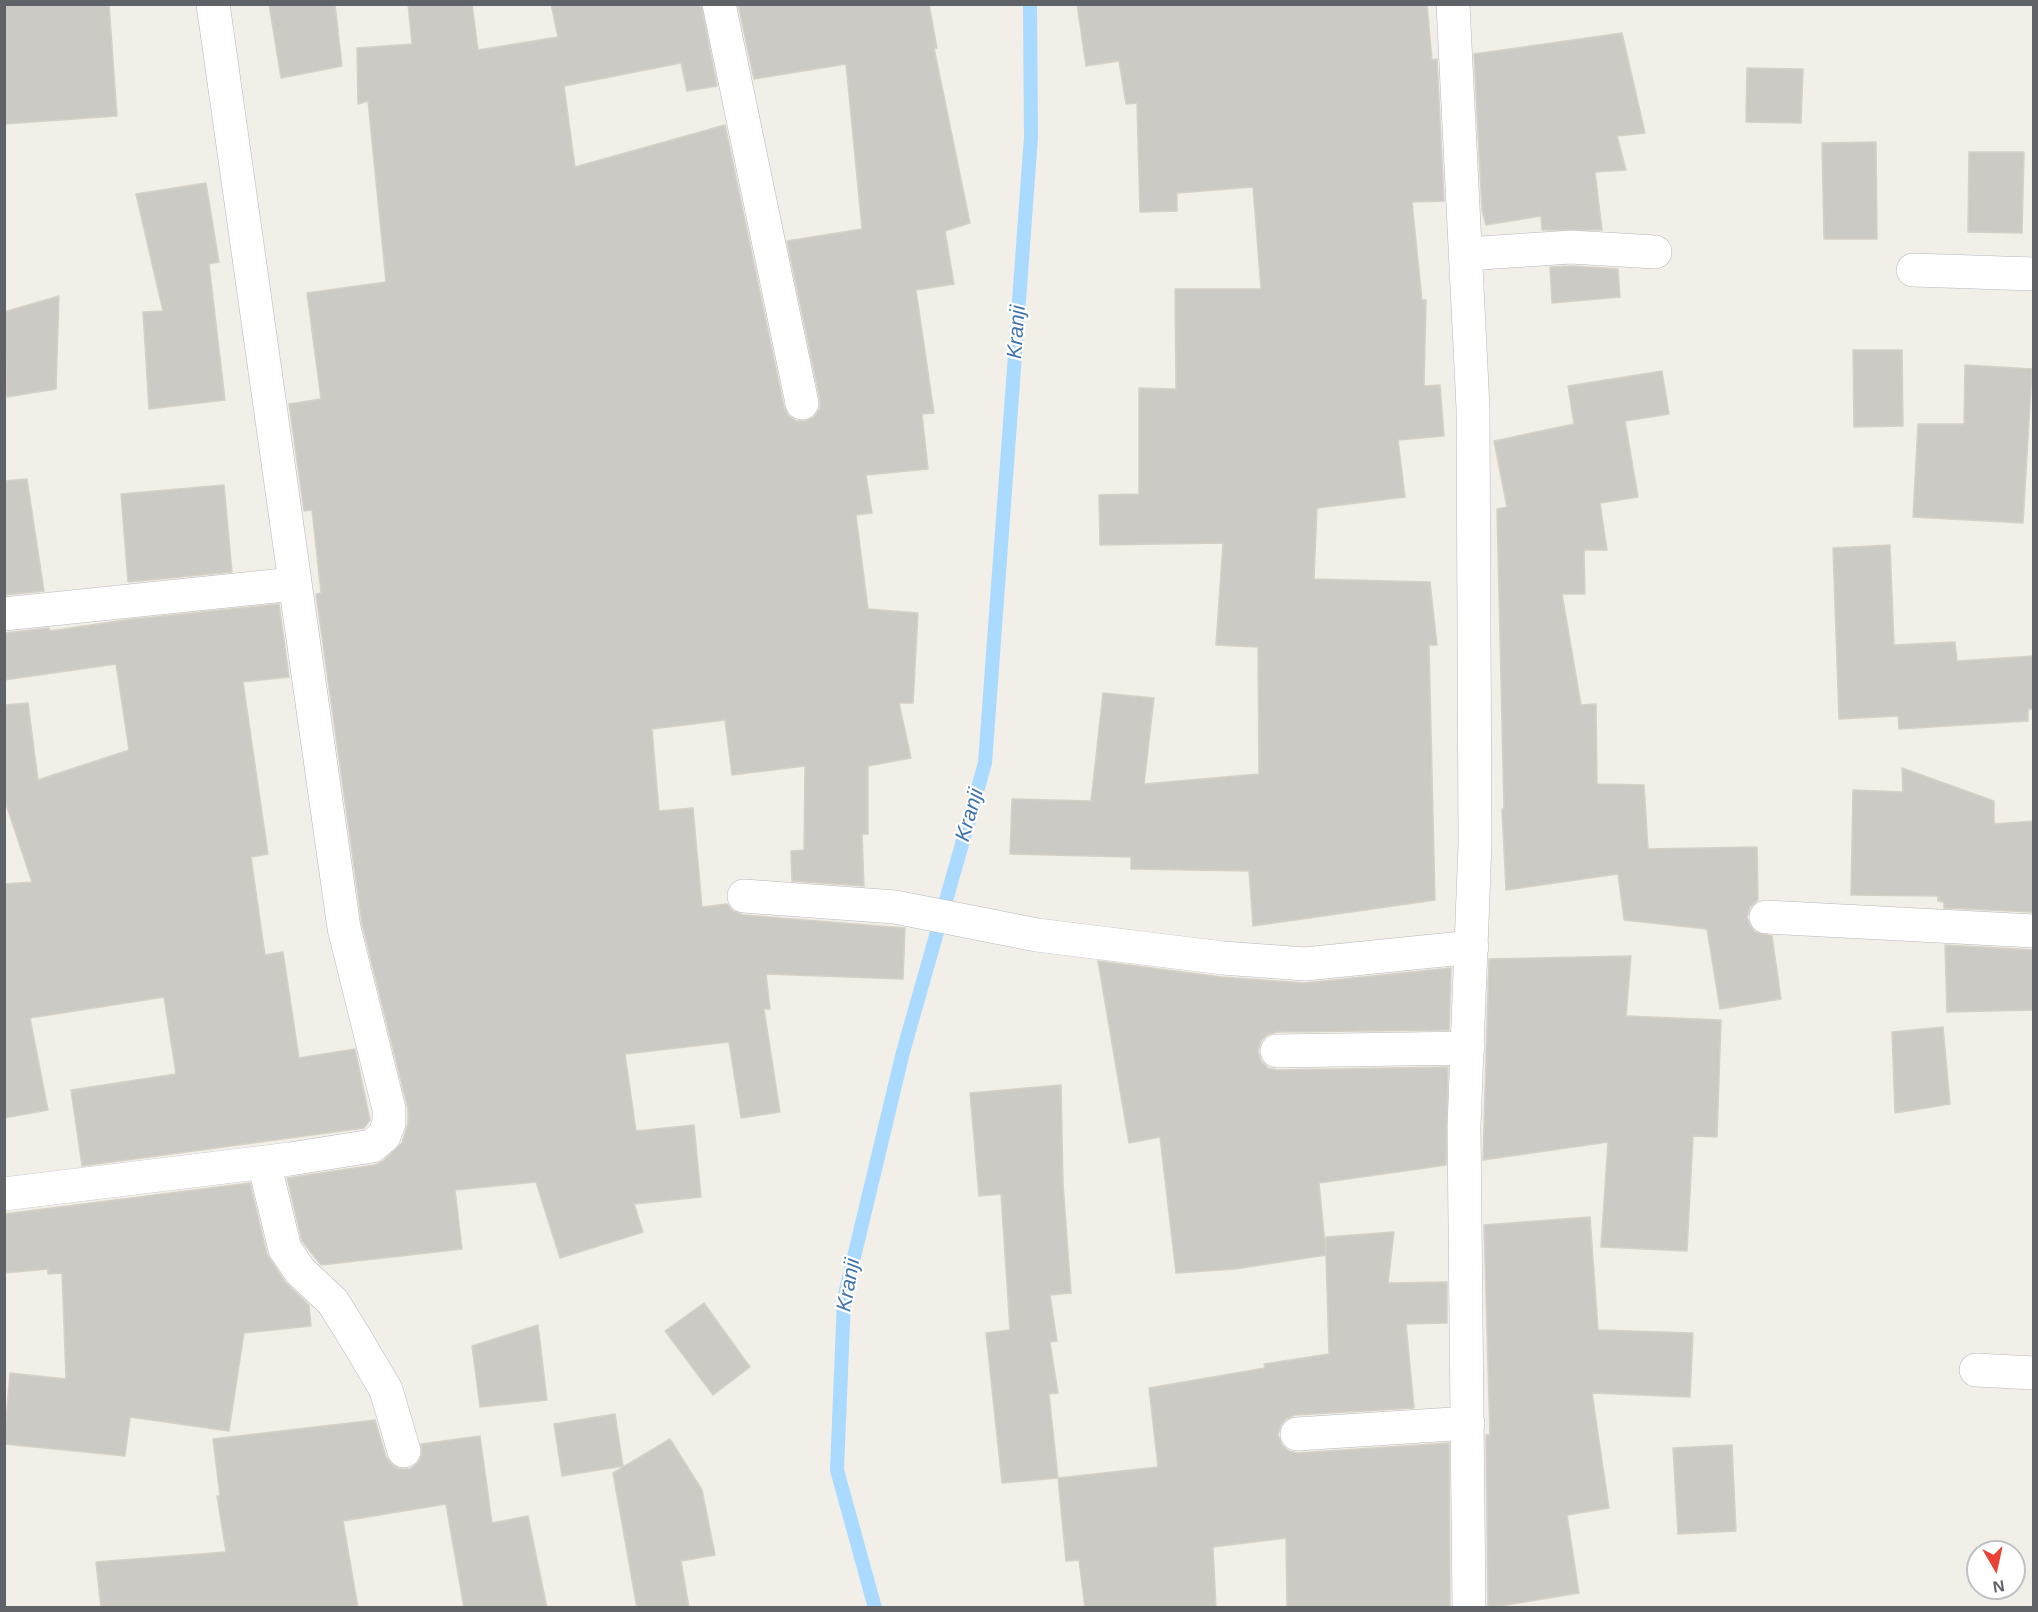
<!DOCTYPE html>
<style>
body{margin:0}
#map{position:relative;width:2038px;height:1612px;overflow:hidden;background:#f1efe8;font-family:Helvetica,sans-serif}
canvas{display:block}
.frame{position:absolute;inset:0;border:6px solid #5f6368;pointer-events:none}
.north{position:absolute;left:1966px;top:1540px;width:60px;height:60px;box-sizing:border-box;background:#fff;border:2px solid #bfc1c3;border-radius:50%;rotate:171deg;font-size:16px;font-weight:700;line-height:24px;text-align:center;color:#5f6368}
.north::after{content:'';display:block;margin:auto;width:21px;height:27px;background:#ea4335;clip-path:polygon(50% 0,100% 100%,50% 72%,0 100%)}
</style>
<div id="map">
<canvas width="2038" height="1612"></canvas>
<div class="frame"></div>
<div class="north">N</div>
</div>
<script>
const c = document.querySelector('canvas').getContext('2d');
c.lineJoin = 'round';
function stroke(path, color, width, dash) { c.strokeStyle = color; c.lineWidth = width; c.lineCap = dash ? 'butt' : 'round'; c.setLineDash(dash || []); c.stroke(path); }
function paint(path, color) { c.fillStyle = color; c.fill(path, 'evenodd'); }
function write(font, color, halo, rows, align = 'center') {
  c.font = font + ' Helvetica,sans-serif'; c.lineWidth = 4.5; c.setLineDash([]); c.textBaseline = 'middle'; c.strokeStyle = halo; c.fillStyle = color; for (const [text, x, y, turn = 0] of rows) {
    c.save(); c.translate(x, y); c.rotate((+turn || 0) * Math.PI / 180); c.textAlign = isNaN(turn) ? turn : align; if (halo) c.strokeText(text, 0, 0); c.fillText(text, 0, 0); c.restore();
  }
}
stroke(new Path2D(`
 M875 1608 837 1470 844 1299 903 1052 985 763 1031 137 1030 4`), '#aadaff', 14);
const building = new Path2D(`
 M4 4H109L117 116 4 124Z
 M269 4H335L342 66 281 78Z
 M408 4H472L478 50 558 37 551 4H701L717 86 687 91 681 63 564 86 575 167 725 125 784 407 788 415 796 421H805L814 417 820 409V400L787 241 862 229 846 64 754 79 738 4H929L937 48H934L970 223 945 231 954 284 916 290 934 413 922 414 928 469 866 475 872 513 856 515 868 609 918 613 913 703H899L911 758 868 766V834H862L864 886 792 881 791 851 804 850 805 766 732 775 725 720 652 729 659 811 693 808 702 907 727 904 733 911 743 915 905 928 903 979 766 974 770 1009H764L780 1112 741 1118 729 1042 625 1054 636 1131 694 1125 701 1197 634 1204 643 1232 560 1258 536 1182 455 1190 462 1249 321 1265 302 1241 287 1178 375 1165 383 1161 402 1143 408 1123V1109L362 924 316 594 321 593 312 510 304 511 289 404 321 399 307 293 386 282 368 101 358 104 357 48 412 44Z
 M1077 4H1427L1432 60 1437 59 1444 201 1412 202 1422 300H1426L1424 386 1440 385 1444 436 1398 440 1405 497 1317 508 1314 579 1430 582 1437 645H1429L1435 900 1253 926 1249 871 1131 869V857L1010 854 1012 799 1091 801 1103 693 1154 698 1144 784 1259 774 1258 647 1216 645 1223 543 1100 545 1099 495 1139 494V388L1176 389 1175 289H1261L1253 187 1177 193V211L1140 212 1137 103 1126 104 1119 61 1086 66Z
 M1622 33 1645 133 1617 136 1626 170 1595 172 1602 230H1542L1541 216 1486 225 1482 210 1474 54Z
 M1747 68 1803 69 1801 123 1746 122Z
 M1876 142 1877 239H1824L1822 143Z
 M1969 152H2024L2022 233 1968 232Z
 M206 183 219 262 209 264 225 400 149 409 143 312 163 311 136 194Z
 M1571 266 1618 269 1620 297 1552 303 1550 267Z
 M59 296 56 389 7 397 4 312Z
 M1853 350H1902L1903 426 1854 427Z
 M1965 365 2032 369 2023 523 1913 517 1918 424H1964Z
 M1662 371 1669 414 1625 421 1638 497 1600 503 1607 550H1584L1585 594H1562L1581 705 1596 704 1597 784 1644 785 1648 849 1757 847 1758 900 1750 907 1747 917 1750 926 1755 932 1772 936 1781 999 1720 1009 1707 929 1624 920 1618 874 1506 890 1502 809H1504L1497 509 1507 507 1494 441 1574 424 1568 386Z
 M27 479 44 591 4 595V481Z
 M224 485 232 572 128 582 121 494Z
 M1890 545 1894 645 1955 642 1957 661 2034 656V709H2028V721L1899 729 1898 716 1839 719 1833 548Z
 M279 604 289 677 243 682 268 854 251 857 265 955 283 952 299 1058 355 1049 370 1120 364 1128 82 1166 71 1090 176 1074 164 997 30 1018 48 1110 4 1118V884L32 882 4 798V705L28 703 38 780 129 750 116 664 4 680V633L49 628 50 631 125 620Z
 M1902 768 1994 801V824L2034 821V912L1944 908V902L1938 901V896L1851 895 1853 790 1903 792Z
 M1945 945 2034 950V1010L1947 1012Z
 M1631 956 1626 1016 1721 1020 1717 1137 1693 1136 1687 1251 1601 1247 1608 1142 1483 1160 1489 959Z
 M1098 961 1221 977 1304 983 1451 968 1449 1030 1277 1032 1267 1035 1261 1041 1258 1051 1261 1061 1268 1068 1277 1070 1448 1067 1446 1165 1319 1183 1326 1254V1237L1394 1232 1388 1283 1447 1282V1323L1406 1324 1414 1408 1295 1415 1286 1419 1281 1425 1278 1435 1282 1445 1289 1451 1298 1453 1449 1443 1450 1608H1287L1286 1538 1213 1547 1216 1608H1085L1079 1560 1066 1561 1058 1478 1158 1467 1149 1388 1265 1368 1264 1364 1329 1354 1326 1255 1235 1269 1176 1273 1160 1137 1129 1143Z
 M1943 1027 1950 1104 1895 1113 1892 1032Z
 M1061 1085 1063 1184 1071 1293 1050 1295 1057 1341 1050 1342 1058 1393 1049 1394 1058 1478 1002 1483 986 1333 1010 1330 1001 1194 979 1196 970 1093Z
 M250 1183 267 1254 285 1282 309 1305 311 1326 244 1333 229 1431 130 1417 125 1456 4 1444 10 1373 66 1379 62 1273 48 1274V1269L4 1273V1214Z
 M1590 1217 1598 1330 1693 1333 1690 1397 1592 1393 1609 1508 1567 1515 1579 1593 1488 1608 1486 1435H1490L1484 1225Z
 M704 1303 750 1367 713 1395 665 1331Z
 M538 1325 547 1400 480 1407 472 1346Z
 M615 1414 623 1466 562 1476 554 1424Z
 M375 1420 386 1457 392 1465 400 1469H410L418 1463 422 1455 421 1444 480 1436 492 1523 528 1516 547 1608H464L446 1504 343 1521 358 1608H101L96 1562 226 1552 217 1496H220L213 1439Z
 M670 1439 702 1490 715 1555 681 1561 689 1608H637L613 1473Z
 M1732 1445 1736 1531 1678 1534 1673 1448Z`);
paint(building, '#cccac5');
stroke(building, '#d6d1c6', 1.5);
const minor = new Path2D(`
 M719 4 802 403
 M1453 4 1473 408 1475 844 1464 1126 1469 1608
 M1466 254 1571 247 1655 252
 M1913 270 2034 274
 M4 614 294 584
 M744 896 895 907 1037 935 1223 958 1305 964 1472 947
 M1766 917 2034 931
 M1277 1051 1468 1048
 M264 1163 285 1249 300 1271 333 1302 359 1344 386 1390 404 1451
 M4 1194 290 1159 372 1146 384 1136 389 1123V1109L344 928 213 4
 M1976 1370 2034 1373
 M1297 1434 1468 1423`);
stroke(minor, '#b5b8bc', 34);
stroke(minor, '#fff', 33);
write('italic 21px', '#4174aa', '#fff', [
 ["Kranji",1017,332,-86],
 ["Kranji",970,815,-74],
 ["Kranji",849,1285,-80]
]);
</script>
